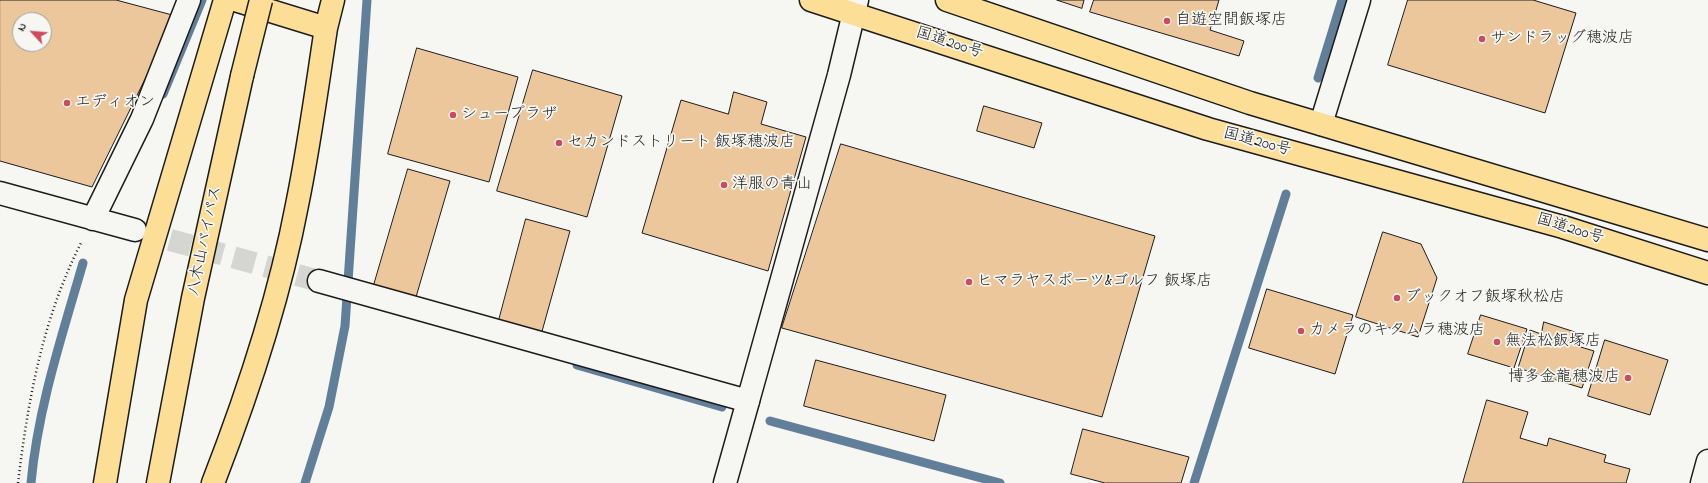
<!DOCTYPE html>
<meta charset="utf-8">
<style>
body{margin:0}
#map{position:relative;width:1708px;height:483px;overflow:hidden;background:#f6f6f2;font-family:"Indie Flower",sans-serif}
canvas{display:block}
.north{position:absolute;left:12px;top:12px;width:40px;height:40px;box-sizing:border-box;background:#f6f6f2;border:1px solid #9f9f9c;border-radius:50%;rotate:296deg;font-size:11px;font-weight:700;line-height:16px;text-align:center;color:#1c1c1c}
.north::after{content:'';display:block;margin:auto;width:14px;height:18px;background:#d1495b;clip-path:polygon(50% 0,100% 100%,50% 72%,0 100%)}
</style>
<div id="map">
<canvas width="1708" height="483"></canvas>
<div class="north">N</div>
</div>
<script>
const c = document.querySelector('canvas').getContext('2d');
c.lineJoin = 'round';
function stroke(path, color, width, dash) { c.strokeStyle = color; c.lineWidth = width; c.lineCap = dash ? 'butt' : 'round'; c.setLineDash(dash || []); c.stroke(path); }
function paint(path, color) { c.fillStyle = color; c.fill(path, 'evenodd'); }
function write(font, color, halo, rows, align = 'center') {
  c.font = font + ' "Indie Flower","Klee One",sans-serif'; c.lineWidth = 3.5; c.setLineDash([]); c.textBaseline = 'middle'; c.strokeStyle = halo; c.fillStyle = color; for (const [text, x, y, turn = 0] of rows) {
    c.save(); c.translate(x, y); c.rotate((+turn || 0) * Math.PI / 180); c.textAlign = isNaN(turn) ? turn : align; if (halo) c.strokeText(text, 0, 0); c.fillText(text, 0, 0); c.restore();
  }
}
stroke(new Path2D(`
 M1318 78 1342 0
 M163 94 202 0
 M577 365 722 407
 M770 421 1000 483
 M31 483C38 407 62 336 83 263
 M305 483 329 407 345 326 367 0
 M1194 483 1286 194`), '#627f99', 9);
const building = new Path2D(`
 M0 0H116L176 16 92 187 0 161ZM20 20H44V44H20Z
 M1057 0H1084L1082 8Z
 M1094 0H1219L1210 30 1244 41 1239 56 1090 12Z
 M1408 0H1533L1576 13 1545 113 1388 65Z
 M417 48 518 77 489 182 388 154Z
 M533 70 622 96 587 217 497 191Z
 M734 92 767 102 761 124 806 137 768 271 642 233 681 100 728 114Z
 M984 106 1042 123 1034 148 977 131Z
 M841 144 1155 236 1102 417 782 328Z
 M408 169 450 181 416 297 374 285Z
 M526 219 570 231 541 335 498 324Z
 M1383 232 1421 244 1437 278 1418 337 1356 317Z
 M1267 289 1353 315 1335 374 1249 348Z
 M1481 315 1527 329 1514 368 1468 354Z
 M1544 322 1578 333 1574 345 1594 351 1582 388 1518 368 1530 330 1541 334Z
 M1605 340 1668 360 1650 415 1588 396Z
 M816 360 946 395 934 441 804 406Z
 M1487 400 1528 412 1520 438 1547 446 1549 438 1606 455 1604 462 1630 469 1626 483H1463Z
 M1083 429 1189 457 1181 483H1105L1071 474Z`);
paint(building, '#ecc79c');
stroke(building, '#1c1c1c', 1);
stroke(new Path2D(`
 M138 231 319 281`), '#d5d5d2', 22, [22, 11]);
const minor = new Path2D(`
 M1321 124 1359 0
 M0 193 135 230
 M93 219 142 119 189 0
 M319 281 748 401 839 75 857 0`);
const tertiary = new Path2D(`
 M725 483 748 401
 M1702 483 1708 461`);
const trunk = new Path2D(`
 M235 0 326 28
 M811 0 1208 129 1563 227 1708 273
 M947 0 1250 103 1708 240
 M105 483 136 300 225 0
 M158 483 193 298 242 76
 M213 483C248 393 279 300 297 205 309 147 317 87 326 28L333 0`);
stroke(minor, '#1c1c1c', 25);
stroke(tertiary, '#1c1c1c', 25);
stroke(trunk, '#1c1c1c', 25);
stroke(new Path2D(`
 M18 483C28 399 43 317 82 241`), '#1c1c1c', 2.5, [1, 3]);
stroke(minor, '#f6f6f2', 22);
stroke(tertiary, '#f6f6f2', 22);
stroke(trunk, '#fcde96', 22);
const trunkBridge = new Path2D(`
 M242 76 261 0`);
stroke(trunkBridge, '#1c1c1c', 25, []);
stroke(trunkBridge, '#fcde96', 22);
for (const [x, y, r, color] of [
 [1167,21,4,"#d1495b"],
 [1482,39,4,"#d1495b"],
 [67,103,4,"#d1495b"],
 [453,115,4,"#d1495b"],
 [559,143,4,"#d1495b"],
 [724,185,4,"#d1495b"],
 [969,282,4,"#d1495b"],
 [1397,298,4,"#d1495b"],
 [1301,331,4,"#d1495b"],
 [1497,342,4,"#d1495b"],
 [1628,378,4,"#d1495b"]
]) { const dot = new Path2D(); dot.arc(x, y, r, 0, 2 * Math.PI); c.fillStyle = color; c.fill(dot); stroke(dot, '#f6f6f2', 1.5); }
write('16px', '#1c1c1c', '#f6f6f2', [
 ["自遊空間飯塚店",1175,21],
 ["サンドラッグ穂波店",1490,39],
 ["エディオン",75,103],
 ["シュープラザ",461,115],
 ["セカンドストリート 飯塚穂波店",567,143],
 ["洋服の青山",732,185],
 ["ヒマラヤスポーツ&ゴルフ 飯塚店",977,282],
 ["ブックオフ飯塚秋松店",1405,298],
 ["カメラのキタムラ穂波店",1309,331],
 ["無法松飯塚店",1505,342],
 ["博多金龍穂波店",1620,378,"right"]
], 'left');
write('16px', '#1c1c1c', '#f6f6f2', [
 ["国道200号",949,44,18],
 ["国道200号",1257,143,15],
 ["国道200号",1570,230,17],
 ["八木山バイパス",206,241,-78]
]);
</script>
